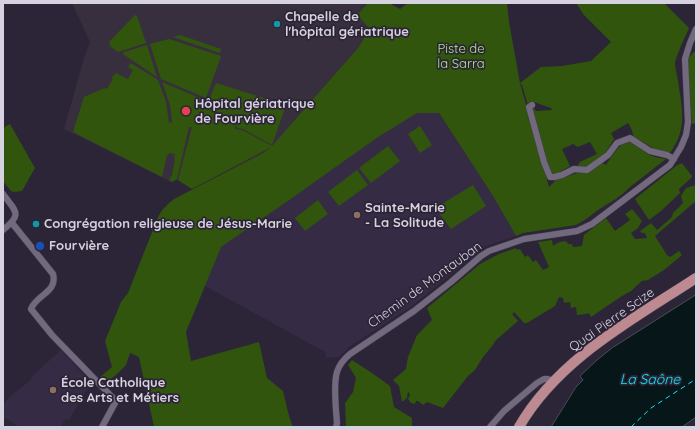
<!DOCTYPE html>
<meta charset="utf-8">
<style>
body{margin:0}
#map{position:relative;width:699px;height:430px;overflow:hidden;background:#2c2437;font-family:Quicksand,sans-serif}
canvas{display:block}
.frame{position:absolute;inset:0;border:4px solid #d7d2df;pointer-events:none}
</style>
<div id="map">
<canvas width="699" height="430"></canvas>
<div class="frame"></div>
</div>
<script>
const c = document.querySelector('canvas').getContext('2d');
c.lineJoin = 'round';
function paint(path, color) { c.fillStyle = color; c.fill(path, 'evenodd'); }
function stroke(path, color, width, dash) { c.strokeStyle = color; c.lineWidth = width; c.lineCap = dash ? 'butt' : 'round'; c.setLineDash(dash || []); c.stroke(path); }
function write(font, color, halo, rows, align = 'center') {
  c.font = font + ' Quicksand,sans-serif'; c.lineWidth = 3.5; c.setLineDash([]); c.textBaseline = 'middle'; c.strokeStyle = halo; c.fillStyle = color; for (const [text, x, y, turn = 0] of rows) {
    c.save(); c.translate(x, y); c.rotate((+turn || 0) * Math.PI / 180); c.textAlign = isNaN(turn) ? turn : align; if (halo) c.strokeText(text, 0, 0); c.fillText(text, 0, 0); c.restore();
  }
}
paint(new Path2D(`
 M431 101 493 196 516 236 486 246 412 306 349 347 339 357 326 358 325 352 196 281 203 235Z
 M61 350 92 384 85 392 69 420 65 419 61 427H20L4 418 3 417V404L13 394 27 383 32 378 31 377Z`), '#362b44');
paint(new Path2D(`
 M72 3H368L357 15 369 28 363 40 358 48 273 146 263 153 192 189 177 180 171 182 64 129 84 58 90 42Z`), '#382f3e');
paint(new Path2D(`
 M368 3H389L400 9 408 3H507L509 22 520 83 541 67 562 66 591 61 611 42 584 15 576 3H664L689 28C686 35 676 56 675 63 675 68 677 75 678 81 682 109 688 128 670 153L655 149 634 137 631 128 628 123 611 133 614 139 604 155 586 168 577 167 580 162 597 154 590 142 578 147 573 144 562 149 570 166 556 174 551 175 545 160 532 110 534 108 536 111 552 110 551 108 531 101 528 105 522 85 520 83 549 187 556 180 577 173 590 172 602 163 606 165C610 159 621 140 630 142 637 143 642 150 648 154 653 157 660 158 666 159L630 187C621 197 609 203 598 210 591 215 584 221 576 225L523 233 516 236 493 196 439 113H417L378 137 292 198 221 247 186 332 191 361 259 342 267 378 283 391 289 416 293 427H154L139 357 130 353 126 365 117 374 106 383 100 377 112 367 105 341 121 302 128 293 158 217C162 209 168 204 174 199L263 153 271 147 192 189 178 180 192 127H189L177 179 172 182 169 180 172 175 175 160 174 159 175 154 170 153 167 155 162 177 73 132 84 97 105 88 107 89 113 79 111 78 116 73 128 79 133 70 128 67 131 63 158 80 166 102 169 123 172 122 170 105 162 82 202 99V101L203 105 236 126 235 129 242 130 272 146 358 48 363 40 369 28 357 15Z
 M135 15 137 16 146 43 118 52 111 47 109 42Z
 M180 35 221 49 220 53 173 37Z
 M169 39 221 56 206 98 161 79 150 44Z
 M147 45 157 77 123 54 124 52Z
 M696 50V123L692 124 687 59Z
 M216 83 286 105 272 145 243 129 237 128V126L206 107Z
 M10 124 35 168 22 191 14 192 11 191 3 181V129L6 126Z
 M420 126 432 145 420 153 408 134Z
 M388 146 400 161 371 183 359 168Z
 M682 163 692 176 691 178 679 189 680 193 661 211 649 220 635 199 676 166Z
 M357 170 368 185 339 206 328 192Z
 M473 185 486 206 451 229 435 208Z
 M696 185V201L655 236 667 255 670 257 679 251 682 255 664 270 648 280 642 281 631 291 622 296 591 317 589 313 586 314 577 315 576 307 571 308 570 302 564 303 563 298 559 297 555 306 527 323H524L514 312 512 314 518 321 495 341 493 345 483 357 475 370 468 376 443 408 427 402 423 405 418 401H416L415 404 411 403 408 399 410 395 408 391 407 398 402 402 399 386 393 380 406 369 408 357 417 335 432 320 427 308 480 264 499 254 516 248 517 250 520 249 525 257 528 255 533 262 536 260 543 270 549 267 538 242 552 240 553 246C557 243 563 240 567 242L568 244H572L573 247 582 246 584 235 606 218 615 231 630 220 625 214 632 209 642 221 638 228 631 233 635 239 647 238 645 233H642L640 231 651 223 657 230 672 217 673 213 683 203 681 196 686 188Z
 M318 200 328 214 305 231 295 218Z
 M352 360 372 373 390 386 394 407 412 418V427H346L345 403 353 392 356 378 348 365Z`), '#31550d');
const water = new Path2D(`
 M696 295V417L682 427H551L576 387 583 380 580 376 597 360 612 348Z`);
paint(water, '#071719');
stroke(water, '#454f54', 1);
stroke(new Path2D(`
 M631 427 651 408 696 379`), '#0fe3f6', 1, [5, 4]);
const minor = new Path2D(`
 M532 105 529 107 544 162 550 177H554L562 175 574 169 587 170 608 155 617 143 630 138 650 151 667 155 674 159
 M3 194C16 212 23 214 3 230
 M12 223 53 274C58 292 36 295 31 309L52 335 114 399 115 403 102 427
 M336 427 337 423C336 409 333 384 337 372 339 365 344 359 350 354L414 311 451 282 481 256 489 251 524 239 577 231 592 224 670 165 681 147 686 135 688 122 685 59 690 43 696 29
 M490 427 504 411 537 383 544 379H548L553 381`);
const primary = new Path2D(`
 M519 427C558 359 632 320 696 278`);
stroke(minor, '#474050', 7);
stroke(primary, '#474050', 11);
stroke(minor, '#72697f', 6);
stroke(primary, '#bc8a90', 10);
for (const [x, y, r, color] of [
 [277,24,4,"#0f9aa8"],
 [186,111,5,"#e0444e"],
 [357,215,4,"#8d6e63"],
 [36,224,4,"#0f9aa8"],
 [40,246,5,"#1a4fb4"],
 [53,390,4,"#8d6e63"]
]) { const dot = new Path2D(); dot.arc(x, y, r, 0, 2 * Math.PI); c.fillStyle = color; c.fill(dot); stroke(dot, '#2c2437', 1.5); }
write('bold 13px', '#d7d2df', '#2c2437', [
 ["Chapelle de",285,17],
 ["l'hôpital gériatrique",285,32],
 ["Hôpital gériatrique",195,104],
 ["de Fourvière",195,119],
 ["Sainte-Marie",365,208],
 ["- La Solitude",365,223],
 ["Congrégation religieuse de Jésus-Marie",44,224],
 ["Fourvière",49,246],
 ["École Catholique",61,383],
 ["des Arts et Métiers",61,398]
], 'left');
write('13px', '#afe986', '#2c2437', [
 ["Piste de",461,49],
 ["la Sarra",461,64]
]);
write('13px', '#d7d2df', '#2c2437', [
 ["Chemin de Montauban",425,285,-36],
 ["Quai Pierre Scize",612,320,-35]
]);
write('italic 14px', '#0fe3f6', '#2c2437', [
 ["La Saône",650,380]
]);
</script>
